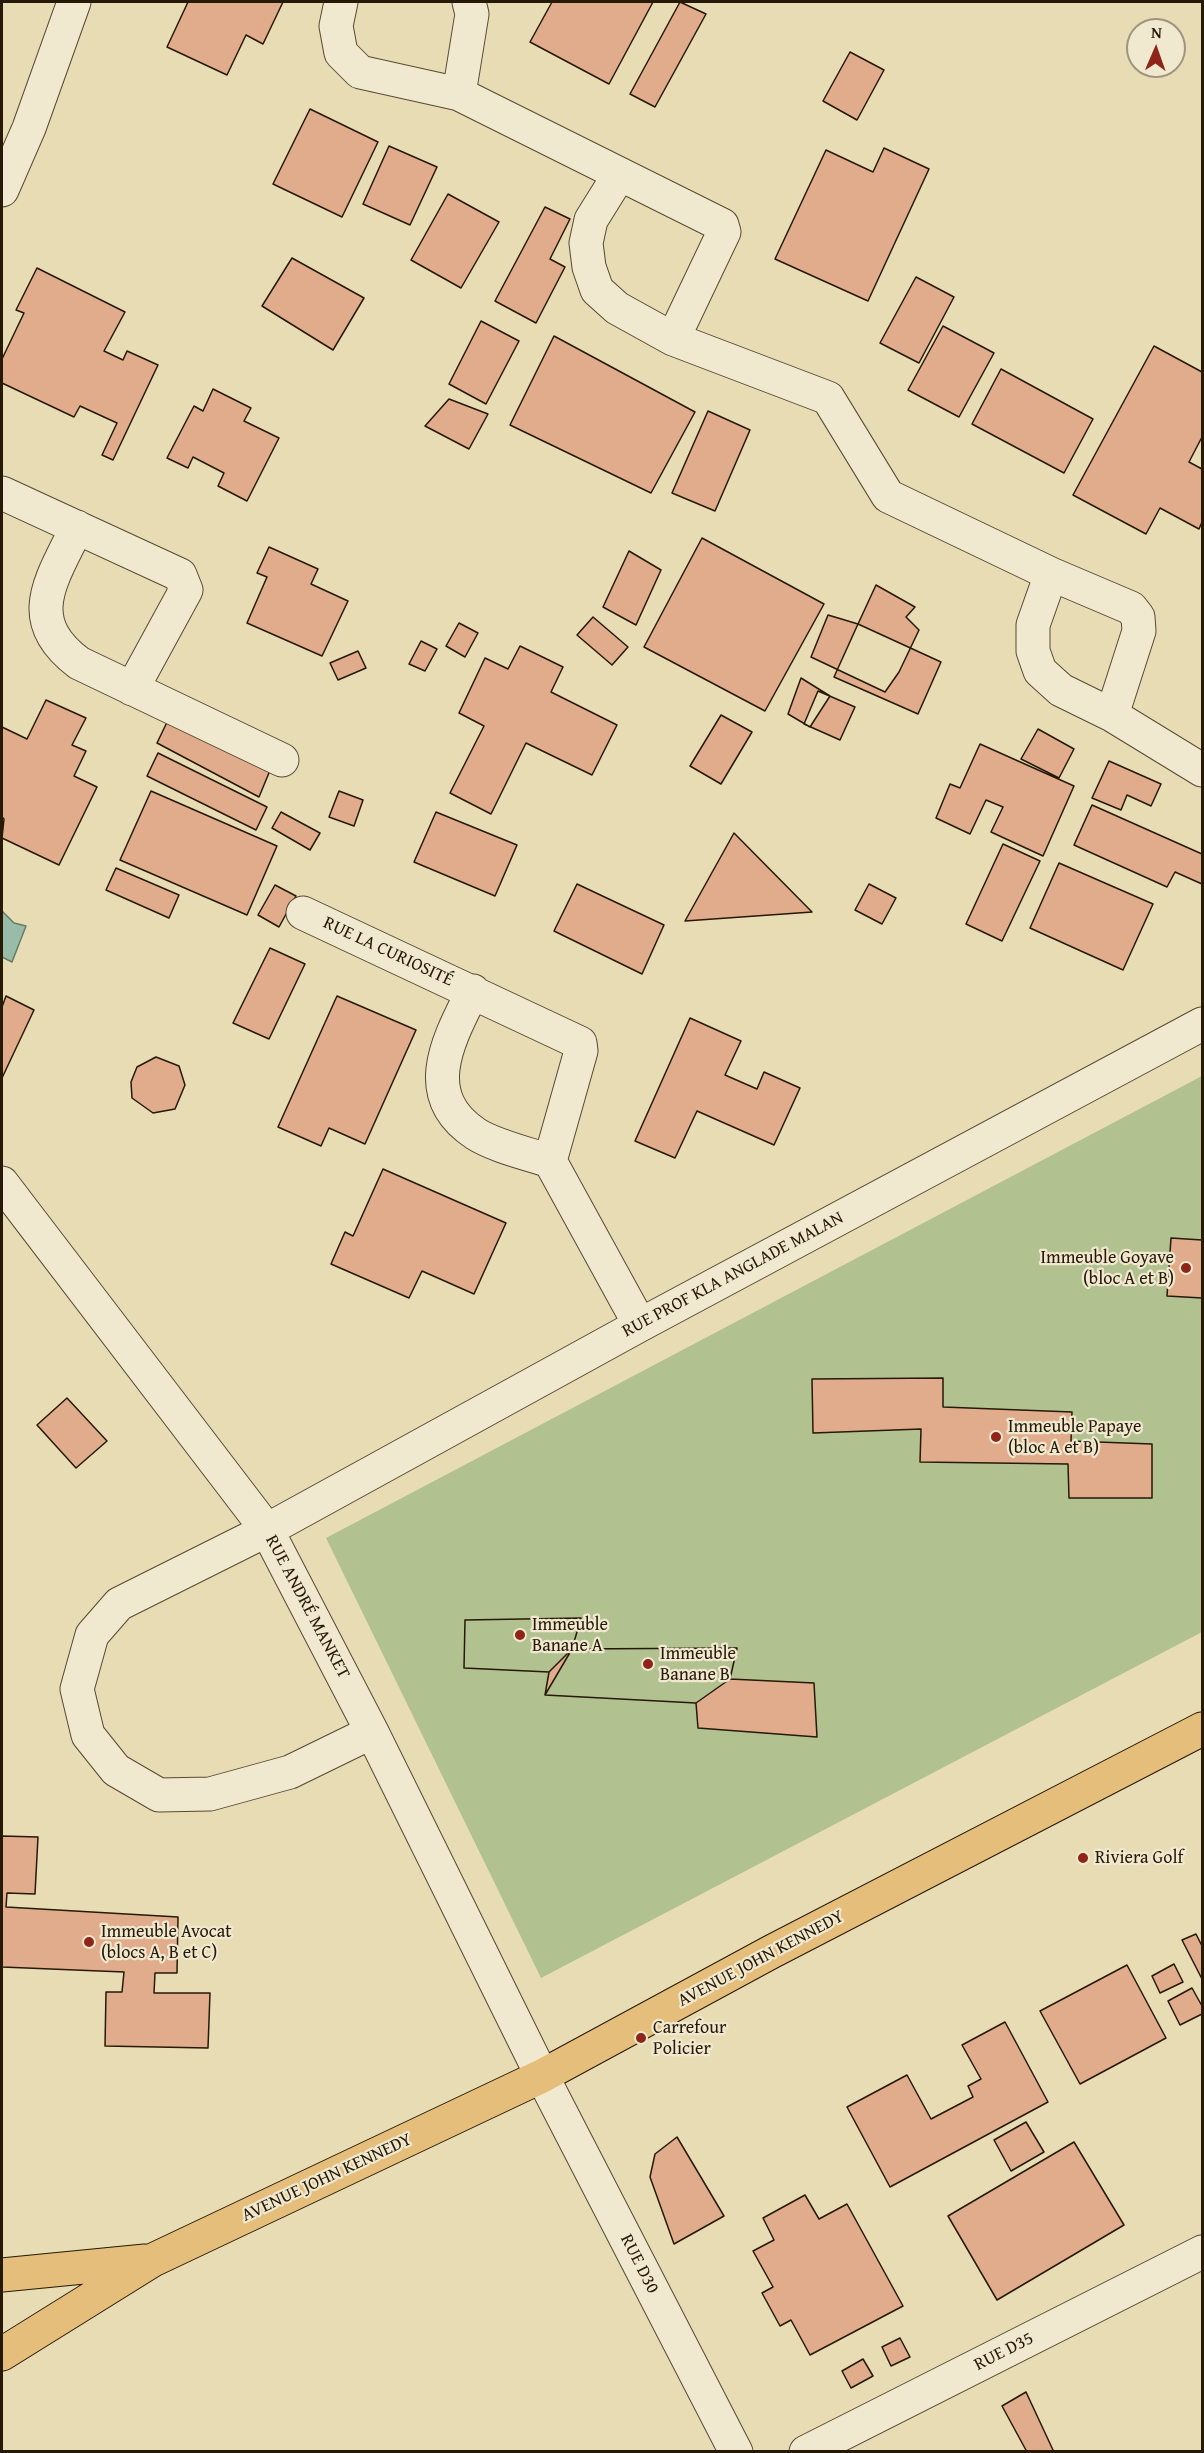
<!DOCTYPE html>
<meta charset="utf-8">
<style>
body{margin:0}
#map{position:relative;width:1204px;height:2453px;overflow:hidden;background:#e8dcb5;font-family:"Gentium Book Plus",serif}
canvas{display:block}
.frame{position:absolute;inset:0;border:3px solid #261906;pointer-events:none}
.north{position:absolute;left:1126px;top:18px;width:60px;height:60px;box-sizing:border-box;background:#f0e8cf;border:2px solid #9f957f;border-radius:50%;rotate:2deg;font-size:16px;font-weight:700;line-height:24px;text-align:center;color:#261906}
.north::after{content:'';display:block;margin:auto;width:21px;height:27px;background:#8f2418;clip-path:polygon(50% 0,100% 100%,50% 72%,0 100%)}
</style>
<div id="map">
<canvas width="1204" height="2453"></canvas>
<div class="frame"></div>
<div class="north">N</div>
</div>
<script>
const c = document.querySelector('canvas').getContext('2d');
c.lineJoin = 'round';
function paint(path, color) { c.fillStyle = color; c.fill(path, 'evenodd'); }
function stroke(path, color, width, dash) { c.strokeStyle = color; c.lineWidth = width; c.lineCap = dash ? 'butt' : 'round'; c.setLineDash(dash || []); c.stroke(path); }
function write(font, color, halo, rows, align = 'center') {
  c.font = font + ' "Gentium Book Plus",serif'; c.lineWidth = 4.5; c.setLineDash([]); c.textBaseline = 'middle'; c.strokeStyle = halo; c.fillStyle = color; for (const [text, x, y, turn = 0] of rows) {
    c.save(); c.translate(x, y); c.rotate((+turn || 0) * Math.PI / 180); c.textAlign = isNaN(turn) ? turn : align; if (halo) c.strokeText(text, 0, 0); c.fillText(text, 0, 0); c.restore();
  }
}
paint(new Path2D(`
 M1202 1076V1632L541 1978 326 1538Z`), '#b2c190');
const water = new Path2D(`
 M2 911 14 923 26 926 12 962 2 957Z`);
paint(water, '#98bca8');
stroke(water, '#6a7b67', 1.5);
const building = new Path2D(`
 M188 2H283L263 44 246 35 227 75 167 47Z
 M552 2H653L609 84 530 42Z
 M680 2 706 14 655 107 630 94Z
 M850 52 884 70 857 120 823 101Z
 M310 109 378 142 342 217 273 184Z
 M389 146 437 167 410 225 363 204Z
 M884 148 929 169 868 301 775 259 826 150 873 172Z
 M448 194 499 222 461 288 411 260Z
 M545 207 570 219 550 259 565 267 536 323 495 301Z
 M292 258 364 298 333 350 262 306Z
 M37 268 125 312 104 351 123 360 127 351 158 365 113 460 102 455 117 423 80 406 74 417 2 383V359L24 313 16 310Z
 M916 277 954 297 919 363 880 343Z
 M481 321 519 341 486 404 449 384Z
 M943 326 994 353 959 417 908 390Z
 M554 336 695 412 651 493 510 425Z
 M1154 346 1202 372V437L1189 462 1202 469V522L1199 529 1160 508 1146 534 1073 495Z
 M1001 369 1093 419 1064 473 972 424Z
 M213 389 251 408 244 421 279 438 247 501 218 486 224 473 193 457 188 468 167 458 194 406 203 411Z
 M449 399 488 414 469 449 425 426Z
 M708 411 750 430 715 511 672 493Z
 M702 538 824 604 765 711 644 647Z
 M269 547 318 569 311 584 348 601 322 656 247 623 267 577 257 573Z
 M629 551 661 570 636 625 603 607Z
 M876 585 915 607 906 617 919 630 899 672 885 692 811 657 828 615 858 624Z
 M593 617 628 647 612 665 577 635Z
 M459 623 478 633 465 657 446 646Z
 M858 624 941 662 918 714 834 677Z
 M421 641 437 649 425 671 409 664Z
 M520 646 563 667 551 692 617 725 592 775 526 743 491 814 450 793 484 726 459 713 485 658 508 669Z
 M358 651 366 668 338 680 330 663Z
 M801 678 830 696 810 727 788 714Z
 M818 691 855 707 840 740 804 724Z
 M46 700 86 718 72 745 86 751 74 776 97 787 59 865 2 838 4 819 2 817V727L27 739Z
 M721 715 752 732 721 784 690 766Z
 M170 716 271 768 259 797 157 743Z
 M1038 729 1074 749 1059 778 1021 759Z
 M980 744 1074 786 1043 856 991 832 1003 807 986 800 970 834 936 818 950 784 960 788Z
 M158 753 267 807 256 830 147 776Z
 M1109 761 1161 784 1151 806 1127 795 1121 810 1092 798Z
 M151 791 277 846 247 915 120 860Z
 M339 791 363 800 354 826 329 817Z
 M1092 805 1202 854V884L1175 872 1167 887 1074 845Z
 M281 812 320 833 310 850 272 828Z
 M436 812 517 845 495 896 414 862Z
 M734 833 812 912 685 921Z
 M1003 844 1040 861 1002 941 966 924Z
 M1059 863 1153 904 1123 970 1030 928Z
 M116 868 179 895 169 918 106 890Z
 M577 884 664 925 642 974 554 931Z
 M869 884 896 898 882 924 855 910Z
 M275 885 296 896 279 927 258 915Z
 M270 948 305 964 269 1039 233 1023Z
 M6 996 34 1010 2 1078V1007Z
 M337 996 416 1030 365 1144 329 1128 321 1146 278 1127Z
 M690 1018 741 1041 725 1075 757 1089 764 1072 800 1088 774 1145 697 1111 675 1158 635 1141Z
 M156 1057 179 1066 185 1085 175 1109 153 1113 132 1098 131 1082 137 1067Z
 M383 1169 506 1223 474 1294 422 1271 409 1298 331 1264 345 1232 353 1236Z
 M1171 1238 1202 1240V1298L1167 1296Z
 M943 1378V1407L1072 1412 1071 1441 1152 1444V1498H1069L1068 1464 920 1462 921 1429 813 1433 812 1379Z
 M67 1398 107 1441 76 1468 37 1425Z
 M581 1618 572 1649 737 1648 730 1679 814 1683 817 1737 698 1728 696 1703 545 1695 549 1672 464 1668 465 1620Z
 M581 1618 572 1649 549 1672 464 1668 465 1620Z
 M737 1648 730 1679 696 1703 545 1695 572 1649Z
 M2 1836 38 1837 35 1894 7 1893 6 1907 178 1917 177 1973H155L154 1993H210L208 2048 105 2046 106 1992H122L124 1972 2 1967Z
 M1196 1934 1202 1946V1979L1182 1940Z
 M1174 1964 1183 1982 1160 1993 1152 1976Z
 M1127 1965 1166 2038 1080 2084 1040 2011Z
 M1192 1988 1202 2006V2014L1180 2025 1168 2001Z
 M1005 2022 1048 2102 890 2187 847 2107 907 2075 931 2119 973 2097 968 2086 981 2079 962 2045Z
 M1026 2122 1044 2152 1011 2171 994 2140Z
 M677 2137 724 2216 674 2244 650 2177 655 2154Z
 M1074 2142 1124 2225 997 2300 948 2216Z
 M805 2195 819 2219 847 2204 903 2306 810 2355 791 2320 780 2326 762 2293 773 2287 753 2251 774 2240 763 2218Z
 M900 2338 910 2357 891 2366 882 2347Z
 M863 2359 873 2376 851 2388 842 2371Z
 M1026 2392 1053 2450 1052 2452H1027L1002 2406Z`);
paint(building, '#e1ac8b');
stroke(building, '#261906', 1.5);
const minor = new Path2D(`
 M341 2 336 26 341 53 360 72 459 94 722 225 724 232 673 339
 M459 94 472 14 469 2
 M619 175 591 220 586 243 589 267 597 290 617 308 673 339 828 398 888 496 1051 574 1131 608 1138 617 1139 631 1112 715
 M2 190 29 128 74 2
 M2 493 180 575 186 590 132 689
 M77 527C52 580 21 619 79 663L282 760
 M1051 574 1033 625V651L1040 671 1061 690 1112 715 1202 770
 M303 913 580 1043 581 1051 550 1161
 M473 991C449 1039 417 1095 476 1134 495 1146 529 1154 550 1161L640 1325
 M2 1183 267 1530 372 1732 542 2076 736 2452
 M372 1732 290 1772 210 1794 159 1795 116 1770 88 1735 77 1689 92 1635 119 1604 267 1530 640 1325 1202 1024
 M806 2452 1202 2252`);
const major = new Path2D(`
 M2 2275 145 2261
 M2 2354 153 2260 542 2076 771 1952 1202 1729`);
stroke(minor, '#564a32', 35);
stroke(major, '#261906', 35);
stroke(minor, '#f0e8cf', 33);
stroke(major, '#e4be7a', 33);
for (const [x, y, r, color] of [
 [1186,1268,6,"#8f2418"],
 [996,1437,6,"#8f2418"],
 [520,1635,6,"#8f2418"],
 [648,1664,6,"#8f2418"],
 [1083,1858,6,"#8f2418"],
 [89,1942,6,"#8f2418"],
 [641,2038,6,"#8f2418"]
]) { const dot = new Path2D(); dot.arc(x, y, r, 0, 2 * Math.PI); c.fillStyle = color; c.fill(dot); stroke(dot, '#f0e8cf', 2); }
write('18px', '#261906', '#f0e8cf', [
 ["RUE LA CURIOSITÉ",388,952,25],
 ["RUE PROF KLA ANGLADE MALAN",733,1275,-28],
 ["RUE ANDRÉ MANKET",307,1607,62],
 ["AVENUE JOHN KENNEDY",761,1959,-28],
 ["AVENUE JOHN KENNEDY",327,2178,-25],
 ["RUE D30",639,2264,63],
 ["RUE D35",1004,2352,-27]
]);
write('18px', '#261906', '#f0e8cf', [
 ["Immeuble Goyave",1174,1258,"right"],
 ["(bloc A et B)",1174,1279,"right"],
 ["Immeuble Papaye",1008,1427],
 ["(bloc A et B)",1008,1448],
 ["Immeuble",532,1625],
 ["Banane A",532,1646],
 ["Immeuble",660,1654],
 ["Banane B",660,1675],
 ["Riviera Golf",1095,1858],
 ["Immeuble Avocat",101,1932],
 ["(blocs A, B et C)",101,1953],
 ["Carrefour",653,2028],
 ["Policier",653,2049]
], 'left');
</script>
